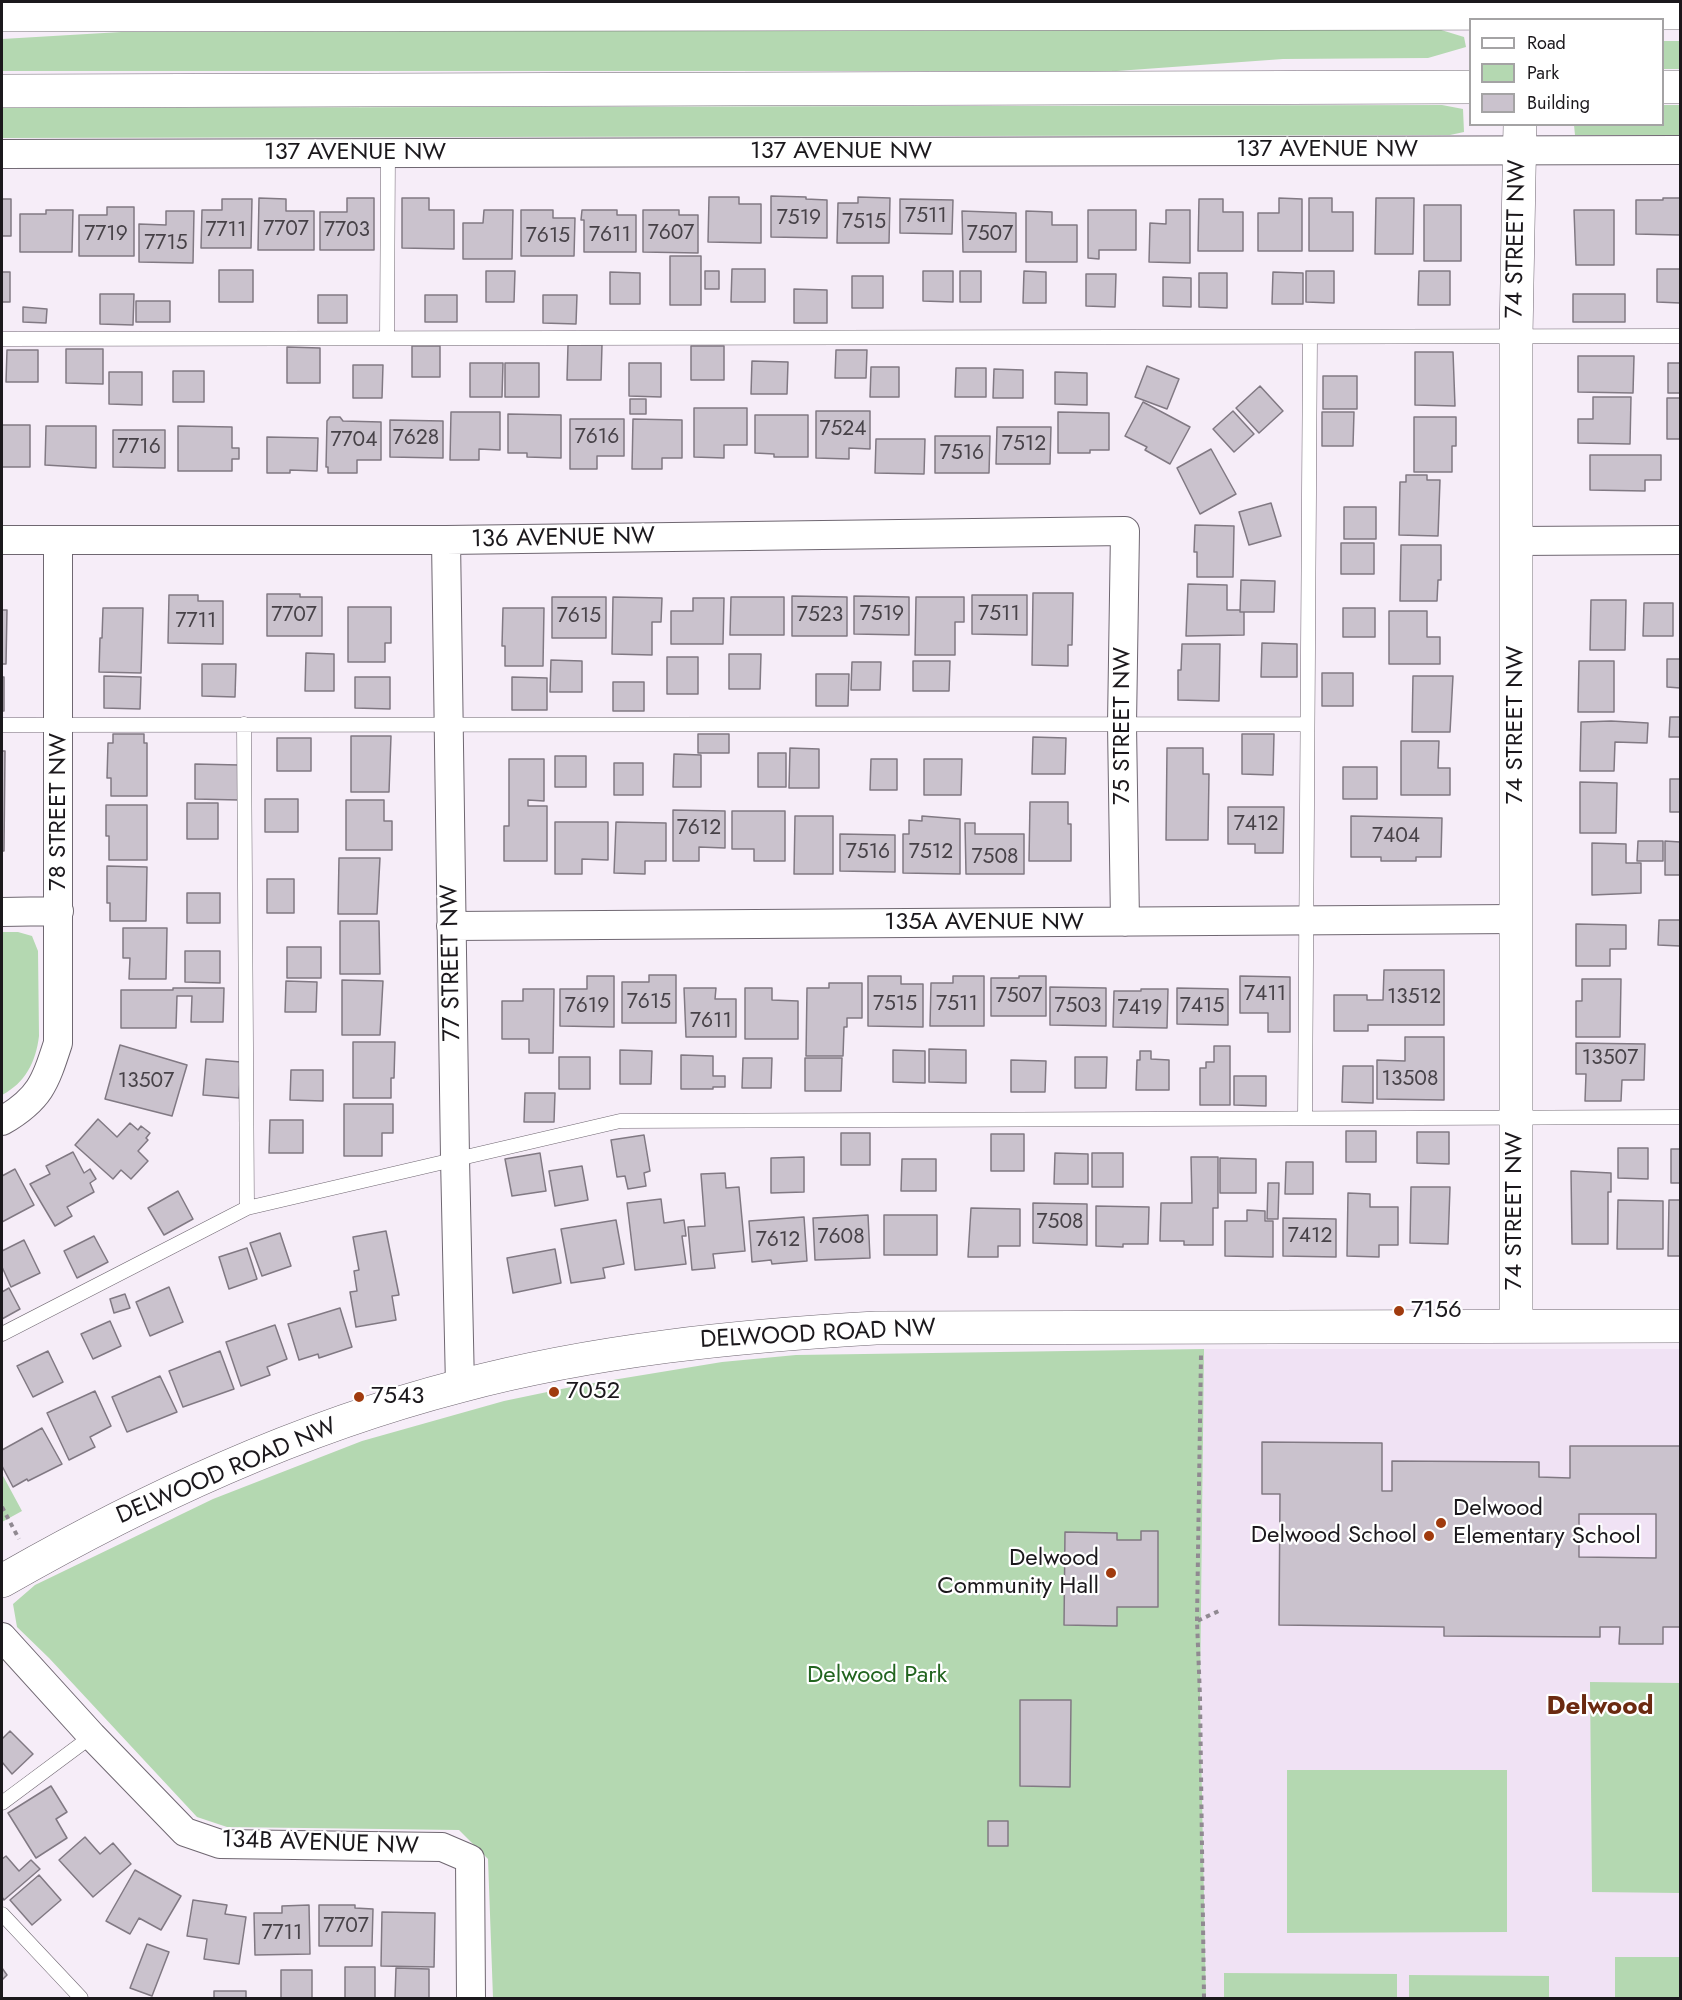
<!DOCTYPE html>
<style>
body{margin:0}
#map{position:relative;width:1682px;height:2000px;overflow:hidden;background:#f6edf8;font-family:Jost,sans-serif}
canvas{display:block}
.frame{position:absolute;inset:0;border:3px solid #1b181c;pointer-events:none}
.legend{position:absolute;left:1469px;top:18px;width:195px;height:108px;box-sizing:border-box;background:#fff;border:2px solid #a4a3a4;margin:0;padding:8px 10px;list-style:none;font-size:18px;color:#1b181c}
.legend li{display:flex;align-items:center;gap:12px;height:30px}
.legend b{width:30px;border:2px solid #a4a3a4}
</style>
<div id="map">
<canvas width="1682" height="2000"></canvas>
<div class="frame"></div>
<ul class="legend">
<li><b style="height:8px;background:#fff"></b>Road</li>
<li><b style="height:16px;background:#b4d8b1"></b>Park</li>
<li><b style="height:16px;background:#cac2cd"></b>Building</li>
</ul>
</div>
<script>
const c = document.querySelector('canvas').getContext('2d');
c.lineJoin = 'round';
function paint(path, color) { c.fillStyle = color; c.fill(path, 'evenodd'); }
function stroke(path, color, width, dash) { c.strokeStyle = color; c.lineWidth = width; c.lineCap = dash ? 'butt' : 'round'; c.setLineDash(dash || []); c.stroke(path); }
function write(font, color, halo, rows, align = 'center') {
  c.font = font + ' Jost,sans-serif'; c.lineWidth = 4.5; c.setLineDash([]); c.textBaseline = 'middle'; c.strokeStyle = halo; c.fillStyle = color; for (const [text, x, y, turn = 0] of rows) {
    c.save(); c.translate(x, y); c.rotate((+turn || 0) * Math.PI / 180); c.textAlign = isNaN(turn) ? turn : align; if (halo) c.strokeText(text, 0, 0); c.fillText(text, 0, 0); c.restore();
  }
}
paint(new Path2D(`
 M1204 1349H1680V1998H1206L1200 1697Z`), '#f0e2f4');
paint(new Path2D(`
 M1438 29 1464 37 1466 47 1428 58 1283 59 1117 71H2V39L121 32Z
 M1663 41H1680V69H1663Z
 M1442 105 1463 109 1464 132 1450 135 2 138V108Z
 M1663 105H1680V135H1575L1574 125 1662 124Z
 M2 932H18L32 936 38 951 39 1036C36 1062 25 1083 2 1095Z
 M1204 1349 1200 1697 1206 1998H493L488 1859 459 1830 227 1827 197 1817 49 1658 17 1627 13 1604 35 1585 213 1499 362 1441 504 1401 576 1386 722 1362 796 1355Z
 M2 1474 22 1511 2 1522Z
 M1590 1682 1680 1683V1893L1592 1892Z
 M1287 1770H1507V1932L1287 1933Z
 M1615 1957H1680V1998H1615Z
 M1224 1973 1397 1974V1998H1224Z
 M1409 1975 1549 1976V1998H1409Z`), '#b4d8b1');
const building = new Path2D(`
 M771 196 806 197V199L827 200V238L771 237Z
 M709 197H739V204H761V243L708 242Z
 M858 197 890 198 889 243H837L838 203H858Z
 M259 198 286 199V211H314V250H258Z
 M347 198H374V250H320V212H347Z
 M402 198H429V210H454V249L402 248Z
 M1279 198 1302 199V251H1258V213H1279Z
 M1309 198H1332V212H1353V251H1309Z
 M1376 198H1414L1413 254H1375Z
 M1663 198H1680V235L1636 234V200H1663Z
 M2 199H11V236H2Z
 M222 199H252L251 248H201L202 210H222Z
 M900 199 953 200 952 234 900 233Z
 M1199 199H1223V212H1243V251H1198Z
 M1424 205H1461V261H1424Z
 M107 207H134V256H79V215H107Z
 M46 210H73L72 252H20V214H46Z
 M484 210H513L512 259H463V223H483Z
 M521 210H553V218H575L574 256H521Z
 M582 210H617V215H636V252H584V220H581Z
 M643 210H679V215H698V253L643 252Z
 M1088 210H1136V250H1099V259L1088 258Z
 M1166 210H1190V263L1149 262 1150 223 1166 224Z
 M1574 210H1614V265H1576Z
 M166 211H194L193 263 139 262V224L166 225Z
 M962 211 1016 213V252H963Z
 M1026 211 1052 212V225H1077V262H1026Z
 M670 256H701V305H670Z
 M732 269H765V302H731Z
 M1657 269H1680V303L1657 302Z
 M219 270H253V302H219Z
 M486 271H515L514 302H486Z
 M705 271H719V289H705Z
 M923 271H953V302L923 301Z
 M960 271H981V302H960Z
 M1024 271 1046 272V303H1023Z
 M1306 271H1334V303L1306 302Z
 M1419 271H1450V305H1418Z
 M2 272H10V302H2Z
 M610 272 640 273V304H610Z
 M1273 272 1303 273V304H1272Z
 M1199 273H1227V308L1199 307Z
 M1086 274H1116L1115 307 1086 306Z
 M852 276H883V308H852Z
 M1163 277 1191 278V307L1163 306Z
 M794 289 827 290V323H794Z
 M100 294H134L133 325 100 324Z
 M1573 294H1625V322H1573Z
 M318 295H347V323H318Z
 M425 295H457V322H425Z
 M543 295H577L576 324 543 323Z
 M136 301H170V322H136Z
 M23 307 47 309 46 323 23 322Z
 M568 345H602L601 380H567Z
 M412 346H440V377H412Z
 M691 346H724V380H691Z
 M287 347 320 348V383H287Z
 M66 349H103V384L66 383Z
 M7 350H38V382H6Z
 M836 350H867L866 378H835Z
 M1415 352H1453L1455 406 1415 405Z
 M1578 356H1634L1633 393 1578 392Z
 M752 361 788 362 787 394H751Z
 M470 363H503L502 397H470Z
 M505 363H539V397H505Z
 M629 363H661V397L629 396Z
 M1668 363H1680V393H1668Z
 M353 365H383L382 398H353Z
 M1147 366 1179 379 1167 409 1135 397Z
 M871 367H899V397H870Z
 M956 368H986V397H955Z
 M994 369 1023 370V398H993Z
 M173 371H204V402H173Z
 M109 372H142V405L109 404Z
 M1055 372 1087 373V405L1055 404Z
 M1323 376H1357V409H1323Z
 M1260 386 1283 411 1259 433 1236 408Z
 M1593 397H1631L1630 444 1578 443V419H1593Z
 M1667 398H1680V439H1667Z
 M630 399H646V414H630Z
 M1143 402 1190 427 1170 464 1145 450 1147 447 1125 436Z
 M694 408H747V445H724V458L694 457Z
 M816 411H870V449L849 448V459L816 458Z
 M1233 411 1254 434 1234 452 1213 429Z
 M451 412H500V450L479 449V460H450Z
 M1058 412 1109 413V450H1090V453H1058Z
 M1322 412H1354L1353 446H1322Z
 M508 414 561 415V458L527 457V453H508Z
 M755 415H808V457H774V454L755 453Z
 M330 417H340L343 421 381 422V460H357V473H328V467H326L327 421Z
 M1414 417H1456V446H1452V472H1414Z
 M570 419H624V456H597V469H570Z
 M633 419 682 420V458H662V469H632Z
 M390 420 443 421V458L390 457Z
 M2 425H30V467H2Z
 M46 426H96V468L45 465Z
 M178 426 232 427V448H239V459H232V471H178Z
 M997 427H1051L1050 464H996Z
 M113 430H165V468L113 467Z
 M935 436H990L989 473H935Z
 M267 437 318 438 317 471 290 470V473H267Z
 M876 439H925L924 474 875 473Z
 M1211 449 1236 494 1200 514 1177 468Z
 M1590 455H1661V480H1645V491L1590 490Z
 M1406 475H1427V480H1440L1438 536 1399 535 1400 482H1406Z
 M1271 503 1281 536 1249 545 1239 512Z
 M1344 507H1376V539H1344Z
 M1195 525 1234 526 1233 577H1197V552H1194Z
 M1341 543H1374V574H1341Z
 M1401 545H1441V580H1438L1437 601H1400Z
 M1241 580 1275 581 1274 612H1240Z
 M1188 584 1227 585V610H1240V612H1244V635L1186 636Z
 M1033 593H1073L1072 645H1068V666L1032 665Z
 M267 594H300V597H322V636H267Z
 M169 595H198V601H223V644L168 643Z
 M972 595H1027V635L972 634Z
 M792 596 847 597V636H792Z
 M854 596 909 597V635L854 634Z
 M552 597H606V638H552Z
 M613 597 662 598 661 622H652V655L612 654Z
 M731 597H784V635H730Z
 M916 597H964V622H955V655H915Z
 M693 598H724L723 644H671V611H693Z
 M1591 600H1626L1625 650H1590Z
 M1644 603H1673V636H1643Z
 M348 607H391V643H385V662H348Z
 M103 608H143L141 673 99 672 100 638H102Z
 M503 608H544L543 666H505V646H502Z
 M1343 608H1375V637H1343Z
 M2 610H7L6 664H2Z
 M1389 611H1427V637H1440V664H1389Z
 M1262 643 1297 644V677H1261Z
 M1182 644H1220L1219 701 1178 700V670H1181Z
 M306 653 334 654V691H305Z
 M729 654H761L760 689H729Z
 M667 657H698V694H667Z
 M1667 659H1680V688L1667 687Z
 M551 660 582 661V692H550Z
 M913 661H950L949 691H913Z
 M1579 661H1614V712H1578Z
 M852 662H881L880 690H851Z
 M202 664H236L235 697 202 696Z
 M1322 673H1353V706H1322Z
 M816 674H849L848 706H816Z
 M104 676 141 677 140 709 104 708Z
 M1413 676H1453L1450 732H1412Z
 M2 677H4V711H2Z
 M355 677H390V709L355 708Z
 M512 677 547 678V710H512Z
 M613 682H644V711H613Z
 M1670 717H1680V737H1669Z
 M1611 721 1648 723 1647 743 1615 742 1614 771H1580L1581 722Z
 M113 734H144V743H147V796H111V778H107L108 743H113Z
 M698 734H729V753H698Z
 M1242 734H1274L1273 775 1242 774Z
 M351 736H391L389 792H351Z
 M1033 737 1066 738 1065 774H1032Z
 M277 738H311V771H277Z
 M1401 741H1439L1438 768H1450V795H1401Z
 M790 748 819 749V788H789Z
 M1167 748H1203V774H1209L1208 840H1166Z
 M2 751H5L4 851H2Z
 M758 753H786V787H758Z
 M674 754 701 755V787H673Z
 M555 756H586V787H555Z
 M509 759H544V801L528 800V806H547V861H504V826H509Z
 M871 759H897V790H870Z
 M924 759H962L961 795H924Z
 M614 763H643V795H614Z
 M195 764 239 765V800L195 799Z
 M1343 767H1377V799H1343Z
 M1670 779H1680V812H1670Z
 M1580 782 1617 783 1616 833H1580Z
 M265 799H298V832H265Z
 M346 800H384V821H392V850H346Z
 M1030 802H1068V824H1071V861H1029Z
 M187 803H218V839H187Z
 M106 805H147V860H109V836H106Z
 M1228 807H1284L1283 853H1255V844H1228Z
 M673 810 725 811V848L699 847V861H673Z
 M732 811H785V861H754V849H732Z
 M795 816H833V874H794Z
 M922 816 960 819V874L903 873V834H909V820L922 821Z
 M1351 816 1442 818 1441 857H1416V861H1381V857H1351Z
 M555 822H608V860L582 859V874H555Z
 M616 822 666 823V861H645V874L614 873Z
 M965 823H975V834H1024V874H966Z
 M840 834 895 835V872L840 871Z
 M1638 841H1663V861H1637Z
 M1665 841 1680 842V875H1665Z
 M1592 843 1626 844V863H1641V893L1592 895Z
 M339 858H380L377 914H338Z
 M107 866 147 867 146 921H110V903H107Z
 M267 879H294V913H267Z
 M187 893H220V923H187Z
 M1659 920H1680V946L1658 945Z
 M340 921H379L380 974H340Z
 M1576 924 1626 925V949H1610V966H1576Z
 M123 928H167L166 979H129L130 958H123Z
 M287 947H321V978H287Z
 M185 951H220V983L185 982Z
 M1384 970H1444V1025H1368V1031H1334V995H1367V1000H1383Z
 M649 975H676V1023H622V982H649Z
 M587 976H614V1027L560 1026V989H587Z
 M868 976H901V984H923V1027L868 1026Z
 M953 976H984V1026H930L931 983H953Z
 M1019 976H1046V1016H991V978H1019Z
 M1240 976 1290 977V1032H1268V1013H1240Z
 M1582 979H1621L1620 1037H1576V1001H1582Z
 M342 980 383 981 380 1035H342Z
 M286 981 317 982 316 1012H285Z
 M829 983H862V1018H847V1027H844L843 1056H806L807 988H829Z
 M1050 987 1106 988V1026L1050 1025Z
 M173 988H224L223 1022H191L192 996H177L176 1028H121V990H173Z
 M684 988H716L715 999H736V1037H686Z
 M745 988H772V1000L798 1001V1039H745Z
 M1177 988 1228 989V1025L1177 1024Z
 M523 989H554L553 1053H529V1039H502V1001H523Z
 M1141 989H1168L1167 1028 1113 1027 1114 991H1141Z
 M1405 1037H1444V1100L1377 1099V1060L1405 1061Z
 M353 1042H395L394 1078H391V1098H353Z
 M1576 1043 1645 1044 1644 1080H1622L1621 1101H1585L1586 1074H1576Z
 M120 1045 187 1065 172 1116 105 1099Z
 M1214 1046H1230V1105H1200V1068H1206V1062H1214Z
 M929 1049 966 1050V1083L929 1082Z
 M620 1050 652 1051 651 1084H620Z
 M893 1050 925 1051V1083L893 1082Z
 M1140 1051H1151V1059L1169 1060V1090H1136L1137 1060H1140Z
 M681 1055 713 1056V1076H725V1087H713V1089H681Z
 M559 1057H590V1089H559Z
 M1075 1057H1107L1106 1088H1075Z
 M743 1058H772L771 1088H742Z
 M805 1058H842L841 1091H805Z
 M206 1059 241 1062 239 1098 203 1095Z
 M1011 1060 1046 1061 1045 1092H1011Z
 M1343 1066H1373V1103L1342 1102Z
 M291 1070H323V1101L290 1100Z
 M1234 1076H1266V1106L1234 1105Z
 M525 1093H555L554 1122H524Z
 M344 1104H393V1133H382V1156H344Z
 M98 1119 117 1137 130 1123 138 1130 141 1126 150 1133 146 1138 148 1140 138 1151 148 1161 131 1179 121 1170 113 1179 75 1145Z
 M270 1120H303V1153H269Z
 M1346 1131H1376V1162H1346Z
 M1417 1132H1449V1164L1417 1163Z
 M841 1133H870V1165H841Z
 M991 1134H1024V1171H991Z
 M644 1135 650 1171 644 1173 646 1186 628 1189 625 1176 617 1177 611 1140Z
 M1618 1148H1648V1179L1618 1178Z
 M1671 1149H1680V1183H1671Z
 M73 1152 84 1173 90 1169 96 1179 90 1183 94 1192 67 1207 72 1216 55 1226 30 1184 50 1174 46 1166Z
 M540 1153 546 1191 512 1196 505 1159Z
 M1055 1153 1088 1154V1184H1054Z
 M1092 1153H1123V1187H1092Z
 M804 1157V1192L771 1193V1158Z
 M1191 1157H1218V1208H1213V1245H1184V1241H1160L1161 1203H1192Z
 M1220 1158 1256 1159V1193H1220Z
 M902 1159H936V1191H901Z
 M1286 1162H1313V1194H1285Z
 M582 1166 588 1200 555 1206 549 1171Z
 M15 1169 34 1205 2 1222V1176Z
 M1571 1171 1611 1173V1192H1608V1244H1572Z
 M725 1173 726 1188 739 1187 745 1251 713 1254 715 1268 692 1270 688 1227 705 1226 701 1174Z
 M1268 1183H1279L1278 1219H1267Z
 M1411 1187H1450L1448 1244 1410 1243Z
 M178 1191 193 1219 164 1235 148 1208Z
 M1348 1193 1370 1194V1207H1398V1245H1379V1257L1347 1256Z
 M661 1199 664 1223 684 1220 686 1236H682L686 1264 635 1270 627 1203Z
 M1618 1200 1663 1201V1249H1617Z
 M1669 1200H1680V1256H1668Z
 M1033 1203 1087 1204V1245L1033 1243Z
 M1096 1206 1149 1207 1148 1244H1123V1247L1096 1246Z
 M971 1208 1020 1209V1246H998V1257H968Z
 M1247 1210 1265 1211V1221H1273V1257L1225 1256V1221H1247Z
 M868 1215 870 1258 815 1260 813 1218Z
 M884 1215H937V1255H884Z
 M804 1217 807 1261 772 1264 771 1260 752 1262 749 1221Z
 M1283 1218 1336 1219V1257L1283 1256Z
 M616 1220 624 1264 603 1268 605 1278 571 1283 561 1229Z
 M386 1231 399 1295 392 1296 396 1320 356 1327 350 1292 357 1291 354 1271 359 1270 353 1237Z
 M280 1233 291 1266 262 1276 250 1243Z
 M94 1236 108 1262 77 1278 64 1251Z
 M24 1240 40 1273 11 1287 2 1267V1251Z
 M247 1248 257 1279 229 1289 219 1257Z
 M555 1249 561 1283 513 1293 507 1258Z
 M169 1287 183 1322 150 1336 136 1302Z
 M9 1288 20 1309 2 1319V1292Z
 M125 1294 130 1308 114 1313 110 1299Z
 M340 1308 352 1347 319 1358 318 1354 299 1360 288 1324Z
 M110 1321 121 1346 93 1359 81 1334Z
 M275 1325 287 1359 267 1367 270 1375 241 1386 226 1342Z
 M48 1351 63 1382 33 1397 17 1366Z
 M220 1351 234 1389 183 1407 169 1371Z
 M160 1376 177 1412 127 1432 112 1397Z
 M95 1391 111 1426 90 1437 95 1447 69 1460 47 1413Z
 M42 1428 62 1464 28 1481 27 1479 13 1487 2 1466V1450Z
 M1262 1442 1382 1443V1491H1392V1461L1539 1462V1477L1570 1478V1446H1680V1627H1663V1644H1619L1620 1627H1600V1637L1444 1636V1627L1279 1625 1280 1494H1262ZM1579 1514H1656V1558L1579 1557Z
 M1141 1531H1158V1607H1117V1626L1064 1625 1065 1532 1117 1533V1540H1141Z
 M1020 1700H1071L1070 1787 1020 1786Z
 M10 1731 33 1754 12 1774 2 1762V1739Z
 M51 1786 67 1812 56 1819 67 1838 36 1858 8 1813Z
 M988 1821H1008V1846H988Z
 M85 1837 100 1854 113 1843 131 1864 93 1897 59 1860Z
 M6 1856 19 1871 31 1860 40 1869 4 1900 2 1897V1859Z
 M135 1870 181 1896 161 1930 139 1918 130 1934 106 1921Z
 M39 1875 61 1900 32 1925 10 1900Z
 M193 1900 227 1905 225 1914 246 1917 239 1964 204 1959 207 1939 187 1936Z
 M309 1905 310 1954 255 1955 254 1913H282V1906Z
 M319 1905H355V1908L373 1909 372 1946H319Z
 M382 1912 435 1913 434 1967 381 1966Z
 M147 1944 169 1952 152 1996 130 1988Z
 M345 1967H375V1998H345Z
 M2 1968 7 1975 2 1980Z
 M396 1968 429 1969V1998H395Z
 M281 1970H312V1998H281Z
 M214 1991H246V1998H214Z`);
paint(building, '#cac2cd');
stroke(building, '#817983', 1.5);
const lane = new Path2D(`
 M387 338 388 153
 M2 339 1680 336
 M244 724 247 1208
 M2 725 1307 724
 M1305 1118 1310 337
 M2 1334 247 1208 620 1121 1680 1117
 M2 1803 92 1736
 M2 1914 81 1998`);
const street = new Path2D(`
 M2 154 1680 150
 M2 540H446L1125 531 1122 724 1125 922
 M446 540 455 1158 460 1386
 M1516 541 1680 540
 M2 912 59 911
 M451 926 1517 919
 M2 1121C40 1099 45 1083 58 1043V540
 M2 1637 92 1736 185 1832 220 1844 442 1847 470 1859 471 1998`);
const secondary = new Path2D(`
 M2 15 1680 13
 M1662 87H1680
 M2 91 1470 87
 M1516 1325V336L1520 124
 M2 1581C147 1498 298 1428 460 1386 596 1350 736 1336 876 1328L1680 1326`);
stroke(lane, '#6f6771', 15);
stroke(street, '#6f6771', 30);
stroke(secondary, '#6f6771', 34);
stroke(new Path2D(`
 M2 1507 19 1539
 M1197 1621 1201 1355
 M1204 1998 1200 1697 1197 1621 1221 1610`), '#908991', 4, [4.5, 4.5]);
stroke(lane, '#fff', 14);
stroke(street, '#fff', 28);
stroke(secondary, '#fff', 33);
for (const [x, y, r, color] of [
 [1399,1311,6,"#a03b0e"],
 [554,1392,6,"#a03b0e"],
 [359,1397,6,"#a03b0e"],
 [1441,1523,6,"#a03b0e"],
 [1429,1536,6,"#a03b0e"],
 [1111,1573,6,"#a03b0e"]
]) { const dot = new Path2D(); dot.arc(x, y, r, 0, 2 * Math.PI); c.fillStyle = color; c.fill(dot); stroke(dot, '#fff', 2); }
write('21px', '#474248', null, [
 ["7511",926,217],
 ["7519",799,219],
 ["7515",864,223],
 ["7707",286,230],
 ["7711",226,231],
 ["7703",347,231],
 ["7607",671,234],
 ["7719",106,235],
 ["7507",990,235],
 ["7611",610,236],
 ["7615",548,237],
 ["7715",166,244],
 ["7524",843,430],
 ["7616",597,438],
 ["7628",416,439],
 ["7704",354,441],
 ["7512",1024,445],
 ["7716",139,448],
 ["7516",962,454],
 ["7519",882,615],
 ["7511",999,615],
 ["7707",294,616],
 ["7523",820,616],
 ["7615",579,617],
 ["7711",196,622],
 ["7412",1256,825],
 ["7612",699,829],
 ["7404",1396,837],
 ["7516",868,853],
 ["7512",931,853],
 ["7508",995,858],
 ["7411",1265,995],
 ["7507",1019,997],
 ["13512",1414,998],
 ["7615",649,1003],
 ["7515",895,1005],
 ["7511",957,1005],
 ["7619",587,1007],
 ["7503",1078,1007],
 ["7415",1202,1007],
 ["7419",1140,1009],
 ["7611",711,1022],
 ["13507",1610,1059],
 ["13508",1410,1080],
 ["13507",146,1082],
 ["7508",1060,1223],
 ["7412",1310,1237],
 ["7608",841,1238],
 ["7612",778,1241],
 ["7707",346,1927],
 ["7711",282,1934]
]);
write('24px', '#1b181c', '#fff', [
 ["137 AVENUE NW",1327,150],
 ["137 AVENUE NW",841,152],
 ["137 AVENUE NW",355,153],
 ["74 STREET NW",1517,239,-89],
 ["136 AVENUE NW",563,539,-1],
 ["74 STREET NW",1516,725,-90],
 ["75 STREET NW",1123,726,-90],
 ["78 STREET NW",59,812,-90],
 ["135A AVENUE NW",984,923],
 ["77 STREET NW",452,963,-91],
 ["74 STREET NW",1515,1211,-90],
 ["DELWOOD ROAD NW",818,1335,-3],
 ["DELWOOD ROAD NW",227,1472,-23],
 ["134B AVENUE NW",320,1844,2]
]);
write('24px', '#1b181c', '#fff', [
 ["7156",1411,1311],
 ["7052",566,1392],
 ["7543",371,1397],
 ["Delwood",1453,1509],
 ["Elementary School",1453,1537],
 ["Delwood School",1417,1536,"right"],
 ["Delwood",1099,1559,"right"],
 ["Community Hall",1099,1587,"right"]
], 'left');
write('24px', '#22641f', '#fff', [
 ["Delwood Park",877,1676]
]);
write('bold 26px', '#6b2a10', '#fff', [
 ["Delwood",1600,1708]
]);
</script>
